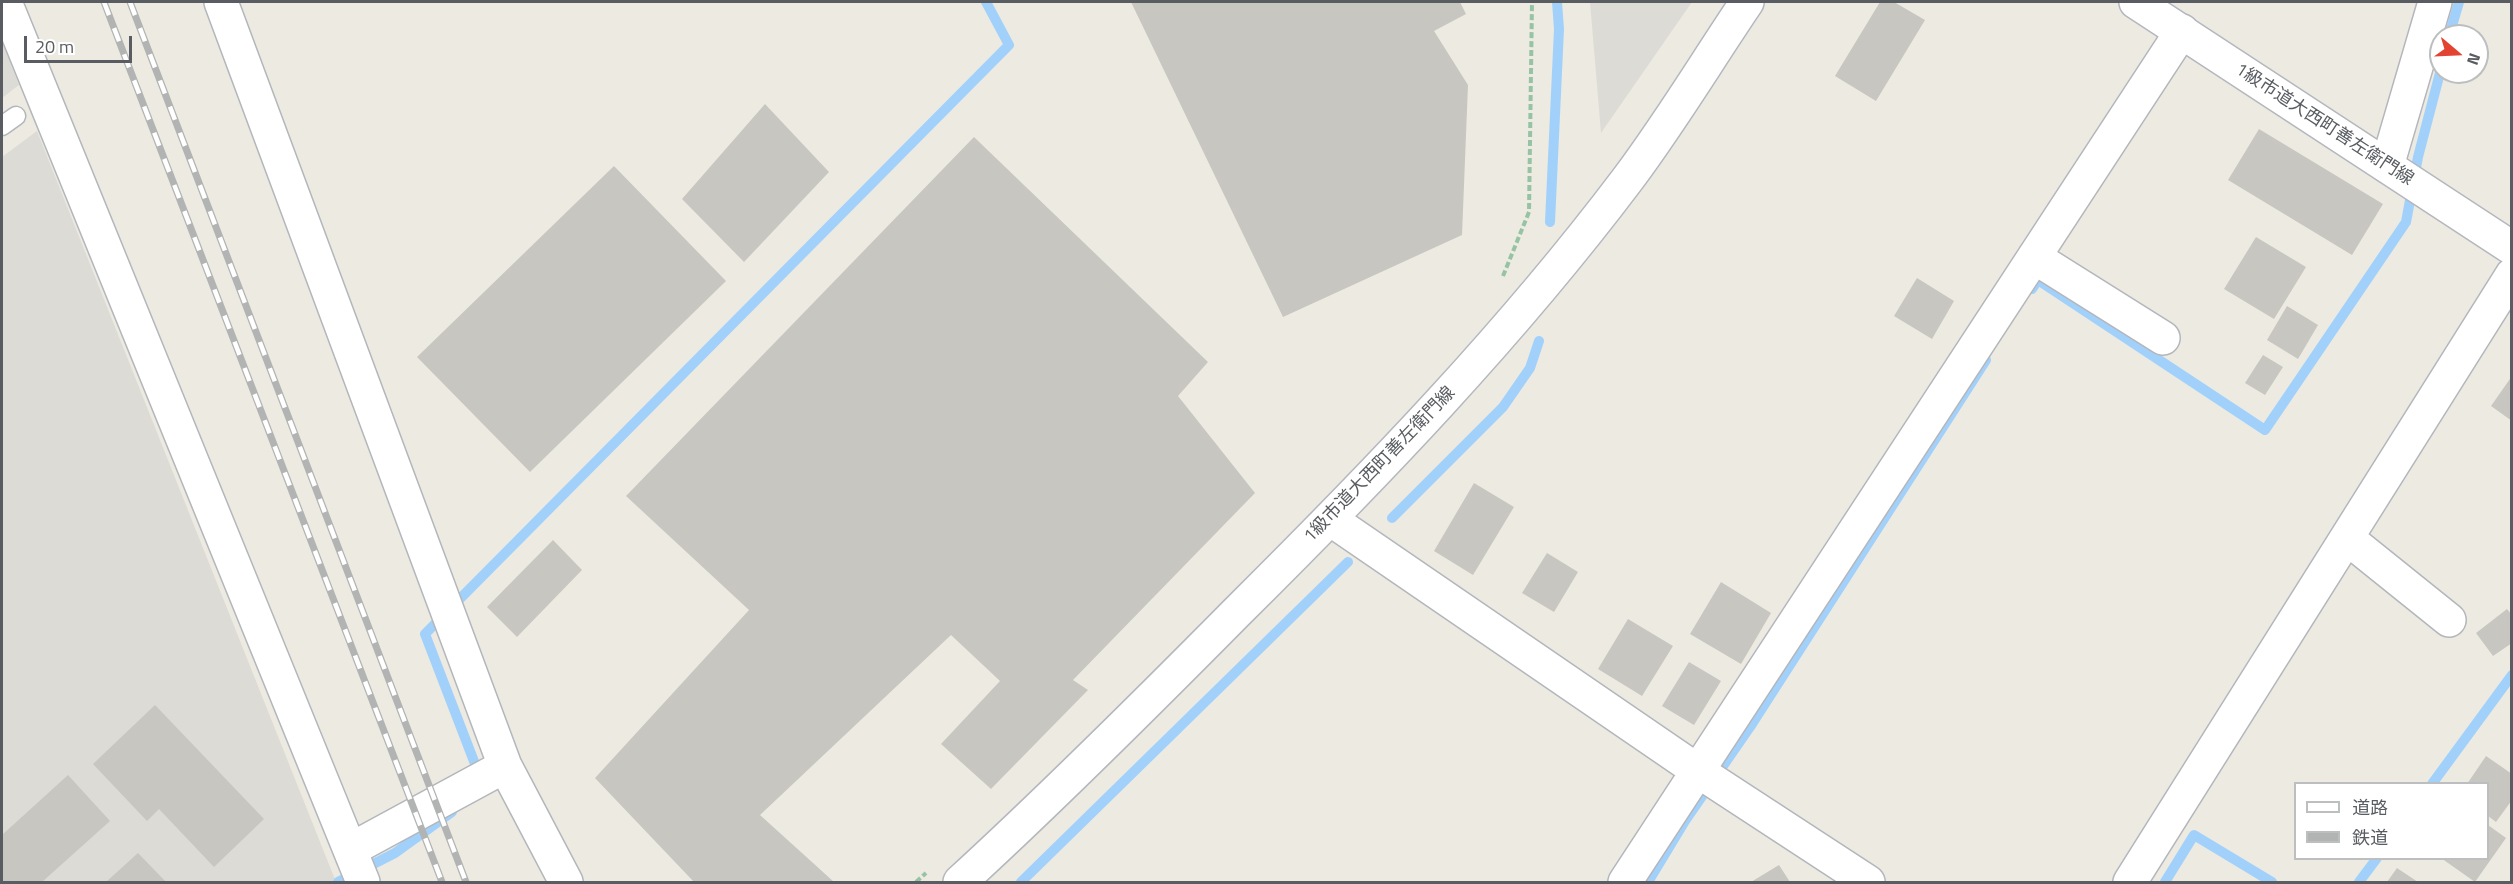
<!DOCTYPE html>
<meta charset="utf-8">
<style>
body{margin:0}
#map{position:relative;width:2513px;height:884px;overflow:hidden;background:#eceae1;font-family:"Titillium Web","Noto Sans JP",sans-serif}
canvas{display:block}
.frame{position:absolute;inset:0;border:3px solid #595d61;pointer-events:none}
.legend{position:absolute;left:2294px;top:782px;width:195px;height:78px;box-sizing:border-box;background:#fff;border:2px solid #bdbec0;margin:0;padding:8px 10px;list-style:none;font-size:18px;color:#595d61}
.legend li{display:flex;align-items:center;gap:12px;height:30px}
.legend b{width:30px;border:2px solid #bdbec0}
.north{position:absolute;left:2429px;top:24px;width:60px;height:60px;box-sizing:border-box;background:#fff;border:2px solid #bdbec0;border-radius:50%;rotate:109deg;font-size:16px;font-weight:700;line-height:24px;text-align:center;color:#595d61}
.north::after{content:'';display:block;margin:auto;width:21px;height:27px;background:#e24431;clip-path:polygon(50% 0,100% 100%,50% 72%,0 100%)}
.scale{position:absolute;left:24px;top:36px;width:108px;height:27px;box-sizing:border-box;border:3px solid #595d61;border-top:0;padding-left:8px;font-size:18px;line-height:21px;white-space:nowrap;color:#595d61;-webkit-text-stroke:4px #fff;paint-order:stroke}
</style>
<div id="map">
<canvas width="2513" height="884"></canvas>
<div class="frame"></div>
<ul class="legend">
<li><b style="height:8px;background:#fff"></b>道路</li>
<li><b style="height:8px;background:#b2b3b3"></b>鉄道</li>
</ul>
<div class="north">N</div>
<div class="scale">20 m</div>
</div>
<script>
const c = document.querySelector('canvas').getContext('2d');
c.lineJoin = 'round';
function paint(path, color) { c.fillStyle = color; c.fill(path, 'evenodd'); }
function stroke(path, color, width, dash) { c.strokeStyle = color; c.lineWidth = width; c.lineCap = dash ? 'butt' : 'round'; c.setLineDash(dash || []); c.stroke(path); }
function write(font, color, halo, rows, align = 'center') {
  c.font = font + ' "Titillium Web","Noto Sans JP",sans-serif'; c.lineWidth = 5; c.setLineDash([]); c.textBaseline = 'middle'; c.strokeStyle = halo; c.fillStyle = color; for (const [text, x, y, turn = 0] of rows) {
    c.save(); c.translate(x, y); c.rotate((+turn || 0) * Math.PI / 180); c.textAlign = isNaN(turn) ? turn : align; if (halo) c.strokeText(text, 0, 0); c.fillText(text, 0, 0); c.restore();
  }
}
paint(new Path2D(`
 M1590 2H1692L1601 133Z
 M2 41 19 85 2 98Z
 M37 131 336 882H2V157Z`), '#dddbd5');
stroke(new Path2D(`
 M2449 36 2459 2
 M1550 222 1559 29 1557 2
 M2032 289 2038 280 2265 430 2406 222 2418 157 2441 69
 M1392 518 1503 407 1530 368 1539 341
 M480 777 425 634 1009 45 986 2
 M2432 784 2512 675
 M338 882 395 853 452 812
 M1021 882 1348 562
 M1648 882 1685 821 1750 727 1986 360
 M2165 882 2194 835 2272 882
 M2359 882 2377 858`), '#a1d1fb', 10);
paint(new Path2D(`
 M1131 2H1460L1466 14 1434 31 1468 85 1462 235 1283 317Z
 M1880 2H1894L1925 20 1876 101 1835 76Z
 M765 104 829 172 744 262 682 199Z
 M2259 129 2383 204 2352 255 2228 180Z
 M974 137 1208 362 1178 396 1255 493 1073 680 1088 690 991 789 941 744 1000 681 951 635 760 815 834 882H694L595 778 749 610 626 496Z
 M614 166 726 281 530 472 417 357Z
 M2256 237 2306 267 2274 319 2224 289Z
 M1917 278 1954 301 1932 339 1894 316Z
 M2287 306 2318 325 2298 359 2267 340Z
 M2263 355 2283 367 2265 395 2245 383Z
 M2512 376V421L2491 406Z
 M1474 483 1514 507 1473 575 1434 551Z
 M553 540 582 570 517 637 487 607Z
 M1547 553 1578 572 1554 612 1522 593Z
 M1721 582 1771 613 1741 664 1690 634Z
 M2507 609 2512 615V643L2493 656 2476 633Z
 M1628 619 1673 646 1642 696 1598 669Z
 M1689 662 1721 681 1694 725 1662 706Z
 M155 705 264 819 214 867 159 809 147 821 93 764Z
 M2486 756 2512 774V800L2496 822 2488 816V784H2467Z
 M68 775 110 821 42 882H2V835Z
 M2488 825 2506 838 2475 882 2441 858H2488Z
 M138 853 166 882H106Z
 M1779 865 1790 882H1751Z
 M2397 868 2418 882H2387Z`), '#c8c6c0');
const lane = new Path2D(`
 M2 126 16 116`);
const street = new Path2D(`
 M5 2 363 882
 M221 2 505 766 566 882
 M2387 166 2435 2
 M2034 257 2163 338
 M1330 519 1698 771 1868 882
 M2347 538 2449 620
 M350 850 505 766
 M1625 882 2182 31
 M2130 882 2512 275`);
const secondary = new Path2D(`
 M2136 2 2512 248
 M960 882C1055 795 1146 704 1237 612 1375 475 1510 335 1627 180 1670 123 1707 61 1747 2`);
stroke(lane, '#b3b6bb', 21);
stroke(street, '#b3b6bb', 36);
stroke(secondary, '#b4b7bd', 36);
stroke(new Path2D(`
 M1503 276 1529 212 1532 2
 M916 882 926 873`), '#97c3a5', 4, [6, 3]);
stroke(lane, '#fff', 18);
stroke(street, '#fff', 33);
stroke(secondary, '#fff', 33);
const rail = new Path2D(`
 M104 2 442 882
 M130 2 466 882`);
stroke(rail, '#b2b3b3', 7);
stroke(rail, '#fff', 4.5, [14]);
write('18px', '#595d61', '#fff', [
 ["1級市道大西町善左衛門線",2324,125,33],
 ["1級市道大西町善左衛門線",1380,465,-46]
]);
</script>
